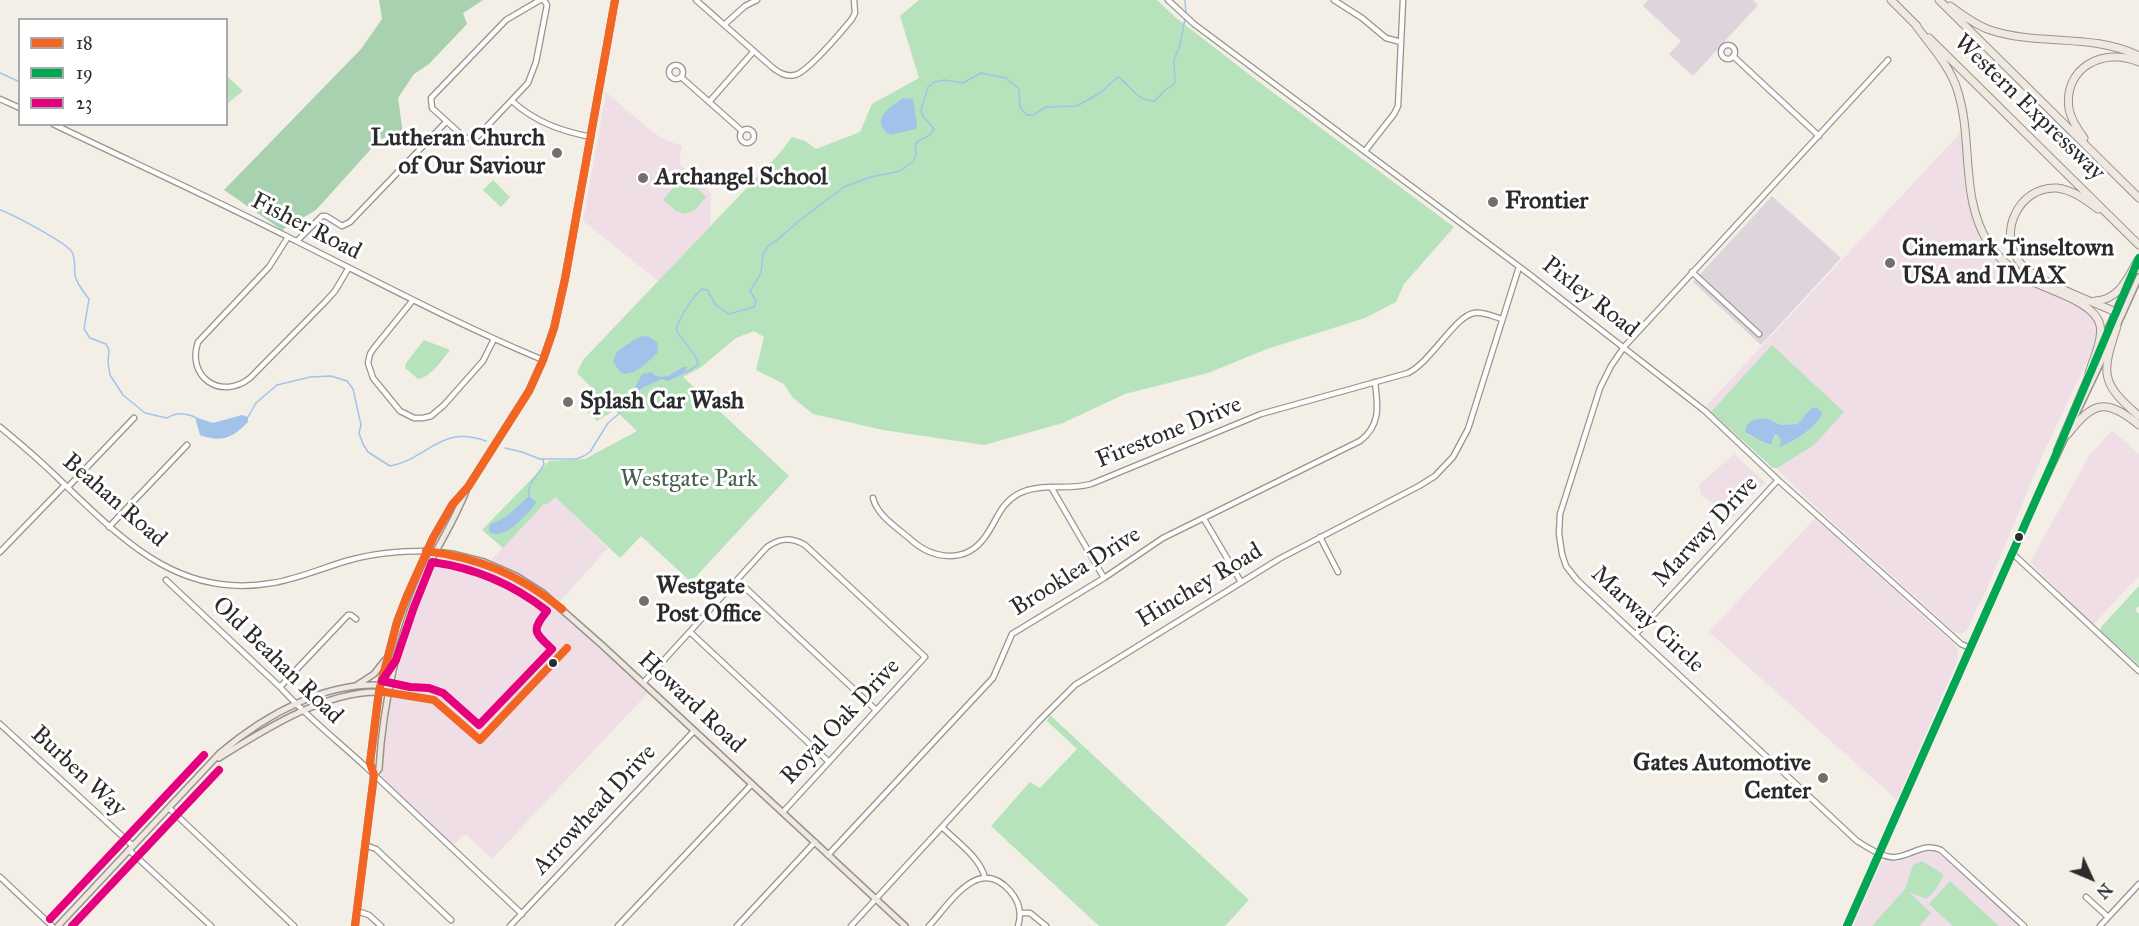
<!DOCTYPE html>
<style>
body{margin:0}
#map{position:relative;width:2139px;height:926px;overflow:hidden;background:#f3efe7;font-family:"IM FELL Great Primer",serif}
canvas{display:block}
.legend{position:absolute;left:18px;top:18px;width:210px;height:108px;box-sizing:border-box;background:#fff;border:2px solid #aaa;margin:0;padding:8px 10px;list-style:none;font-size:18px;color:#2b2b2b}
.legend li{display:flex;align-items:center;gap:12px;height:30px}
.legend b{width:30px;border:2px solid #aaa}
.north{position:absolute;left:2061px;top:848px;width:60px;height:60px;-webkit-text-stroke:4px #fff;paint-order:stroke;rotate:134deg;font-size:16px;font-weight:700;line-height:24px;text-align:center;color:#2b2b2b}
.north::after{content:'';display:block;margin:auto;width:21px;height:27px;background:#2b2b2b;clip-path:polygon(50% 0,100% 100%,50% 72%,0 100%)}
</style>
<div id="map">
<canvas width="2139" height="926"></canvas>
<ul class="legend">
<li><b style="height:8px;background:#f26522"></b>18</li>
<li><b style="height:8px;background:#00a651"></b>19</li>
<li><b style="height:8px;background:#e5007d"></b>23</li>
</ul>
<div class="north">N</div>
</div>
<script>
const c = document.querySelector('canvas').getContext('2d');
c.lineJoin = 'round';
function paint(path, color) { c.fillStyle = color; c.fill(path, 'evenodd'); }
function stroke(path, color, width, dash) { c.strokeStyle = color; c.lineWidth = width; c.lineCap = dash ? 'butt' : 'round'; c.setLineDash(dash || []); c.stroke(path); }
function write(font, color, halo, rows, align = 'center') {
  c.font = font + ' "IM FELL Great Primer",serif'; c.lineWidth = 6; c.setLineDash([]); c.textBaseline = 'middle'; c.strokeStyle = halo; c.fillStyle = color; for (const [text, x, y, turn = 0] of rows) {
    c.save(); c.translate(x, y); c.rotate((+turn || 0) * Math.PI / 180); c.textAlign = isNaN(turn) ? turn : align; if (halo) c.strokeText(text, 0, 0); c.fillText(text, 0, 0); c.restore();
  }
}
paint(new Path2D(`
 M606 92 650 130 665 140 682 146 679 163 711 193 710 226 658 281 583 221Z
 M1962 131 1969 206 1979 234 1986 246 2003 266 2019 278 2085 309 2094 318 2098 328 2097 340 2044 452 1983 598 1977 607 1968 629 1962 634 1954 632 1806 498 1788 479 1705 407Z
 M2112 430 2139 454V576L2093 625 2030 562 2089 456Z
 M1734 454 1765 482 1733 517 1701 495 1699 485Z
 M555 497 608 548 554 608 648 693 492 859 467 835H464L452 846 382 780 381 777 390 705 408 628 433 568 440 561 450 559 487 569 493 558 544 504 546 505Z
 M1815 518 1954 644 1958 650V659L1897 800 1709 632Z
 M1932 851 1942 855 1961 871 2019 926H1853L1881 863 1887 860 1898 862 1920 853Z`), '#f0dee7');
paint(new Path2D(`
 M1648 0H1753L1758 5 1693 76 1669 54 1681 41 1643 6Z
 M1772 196 1841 258 1761 345 1693 282Z`), '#ded4dc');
paint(new Path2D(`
 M919 0H1157L1175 17 1263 85 1454 227 1404 284 1396 302 1365 318 1267 349 1208 373 1125 394 1063 423 984 445 883 430 813 414 792 397 784 384 756 370 764 337 754 331 736 338 700 368 683 377 789 476 691 582 641 536 620 558 555 497 546 505 544 504 503 548 482 530 549 461 585 459 637 431 615 410 597 421 581 405 594 390 577 373 583 360 779 154 792 137 805 141 816 149 860 132 872 104 919 78 900 16Z
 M227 76 243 91 227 104Z
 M680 179H687L706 197 695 210 685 214 676 211 663 200Z
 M493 180 510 197 501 207 483 190Z
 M424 340 450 350C442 360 430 378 418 379L405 368 406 363Z
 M1772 345 1844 412 1814 445 1777 468H1773L1711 412ZM1816 407 1822 412V415C1813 429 1795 443 1779 446L1781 441 1778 435H1776L1771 445 1748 435 1767 418 1780 425 1798 424 1810 409Z
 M2139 586V606L2135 610 2139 614V665L2101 631V627Z
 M1050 715 1249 900 1225 926H1099L991 826 1030 782 1040 788 1077 749 1047 721Z
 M1922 861 1944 875 1934 892 1926 899 1909 892 1931 913 1919 926H1872L1905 889 1913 865Z
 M1950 881 1999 926H1953L1929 904Z`), '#b6e2bc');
paint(new Path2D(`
 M379 0H483L463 13 467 24 429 64 414 74 398 98 403 133 380 139 316 210 282 230 224 190 361 49 382 19Z`), '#a8d1af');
paint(new Path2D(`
 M904 98 913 99 917 124 916 129 890 135C868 120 891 106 904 98Z
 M643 336 649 337 657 342 658 352C649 361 634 377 621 373L613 362 616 353C623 347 634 339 643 336Z
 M683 367H688L683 374 668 381 662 379 642 388 632 398 634 389 642 374 652 372 654 375 661 377 668 376Z
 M1816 407 1822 412V415C1813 429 1795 442 1779 447L1781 441 1778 435H1775L1771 445 1757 439 1745 432 1747 425 1753 420 1767 418 1780 425 1798 424 1810 409Z
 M242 415 248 417V422C233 438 221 443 200 435L195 417 213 423Z
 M529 496 536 502 535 505C524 516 506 541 489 532V525L506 517Z`), '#a2c3e9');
stroke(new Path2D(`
 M1185 0 1186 14
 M0 73 20 82
 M106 124H113
 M0 210C12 214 67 243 72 252 76 260 74 267 75 275 77 285 84 292 89 299L84 329 90 338 106 344 109 350 108 363 110 375 123 395 145 413 167 418C177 412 184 413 195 417
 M685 373 698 365C697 353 682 342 676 329 682 314 689 300 702 289L707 290 716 305 729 314 754 307 756 301 750 291 761 273 763 254 769 245 776 241 800 220 844 187 871 177 900 171 914 161 916 154 915 145 918 141 930 135 934 129 923 116 921 110 928 87 934 82 944 80 963 83 981 73 1006 78 1019 89 1020 107 1027 115H1033L1046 107 1077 106 1100 93 1118 77C1131 85 1137 102 1155 101L1164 91 1173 85 1175 81 1174 59 1179 49 1185 19
 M248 417 256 403 277 385 310 377 331 376 347 381 353 389 361 425 359 433 363 444 368 452 390 466C428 459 441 424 486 441
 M505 448 522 452 540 459H576L584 456 590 452 608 423 628 406 633 397
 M529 496C527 481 538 476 544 464L543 460`), '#a2c3e9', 1.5);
const minor = new Path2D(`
 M540 0H544L547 5 536 62 528 83 476 138H465L432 108 431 98 506 20Z
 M696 0 773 68C780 73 786 77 795 75 808 72 842 31 852 19L855 13 854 0
 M1168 0 1194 24 1529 274 1705 411 1778 480 1941 626 1961 644 1970 648
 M1334 0 1362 18 1386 38 1401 42
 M724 25 745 6 757 0
 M1721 52a7 7 0 1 1 14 0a7 7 0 1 1-14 0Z
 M1733 56 1819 136
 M1888 60 1624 347 1611 366 1600 388 1560 514 1559 534 1562 554 1566 566 1577 580 1857 841C1867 847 1884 859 1896 857 1913 855 1924 842 1941 850L2024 926
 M669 72a7 7 0 1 1 14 0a7 7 0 1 1-14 0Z
 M681 77 742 131
 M0 99 20 108
 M512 101C535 122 561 131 591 137
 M709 102 754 51
 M53 124C134 163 216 200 296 241 378 282 459 325 543 360
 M740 136a7 7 0 1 1 14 0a7 7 0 1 1-14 0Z
 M1365 151 1394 114 1398 106 1403 0
 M288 237 269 267 198 342C186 377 221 401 250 378L326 301 335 291 348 269
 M297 241 322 216H326L342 226 350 222 446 122
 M1692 272 1759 334
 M413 300 374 348 370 354 368 363 373 378 400 411 414 418H423L431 416 444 405 483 361 494 339
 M0 427C22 445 44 464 64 484 125 542 180 599 272 583 299 579 324 567 350 560 375 553 401 551 426 551
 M68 487 134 418
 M1051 487 1104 578
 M873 498C877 515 896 527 909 538 931 559 965 565 985 537 997 521 999 505 1018 494 1041 482 1067 491 1091 484L1261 414 1408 373C1431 362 1455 316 1474 313 1483 311 1494 317 1502 319
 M1204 519 1241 582
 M109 527 187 445
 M1320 537 1338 572
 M0 552 65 485
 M2012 553 2139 671
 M166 580 280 687C307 717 338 741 367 768L522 914
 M737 580 876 710
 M690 632 829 762
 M1636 634 1778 480
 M643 683 767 547C780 538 791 537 805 545L925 657 783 812
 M280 687 348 615H351L356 619
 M0 724 133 846
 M169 808 294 926
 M942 827C957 842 980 857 985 878
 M365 845 376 849 451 920
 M129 850 211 926
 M828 855 993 678 1012 634 1104 578 1163 538 1360 441C1381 425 1378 406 1375 382
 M0 877 52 926
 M2086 897 2108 917
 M357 911 369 915 381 926
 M1021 913H1030L1046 926
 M510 926 694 731
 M618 926 752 784
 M737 926 815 842
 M851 926 1039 721 1075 685 1279 559 1419 486 1435 476 1453 457 1468 429 1519 267
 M929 926C949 905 978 854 1010 891 1019 901 1022 913 1018 926
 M2100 926 2139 884`);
const major = new Path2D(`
 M2116 328 2139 277
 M2100 347 2130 279
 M2106 349 2114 326
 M2057 450 2091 370
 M426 551 452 554 484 562 516 576 543 593 603 646 905 926
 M357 685 374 674 385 660
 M219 758C264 730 324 691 380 692
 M374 775 379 769C383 701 398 636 425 573 438 545 455 520 466 491
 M58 926 220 753C265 715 328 679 389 686
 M355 926 374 775 370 763 379 691 397 622 407 596 433 538 452 505 468 487 529 391 543 360 554 328 565 279 615 0
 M1847 926 2042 486 2109 345`);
const highway = new Path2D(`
 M1891 0 1917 26
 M1939 0 2139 198
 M1950 6C1963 15 1975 25 1990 30 2038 46 2093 33 2139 56
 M1915 24C1929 44 1950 66 1957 89 1974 140 1959 197 1989 244 1999 259 2013 271 2029 280 2048 290 2095 302 2100 325 2103 340 2093 359 2089 373
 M1929 38 2139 245
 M2084 138C2078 130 2071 120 2069 109 2063 67 2104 47 2139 62
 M2098 209C2086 200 2073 190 2057 188 2018 186 1996 235 2021 264 2036 281 2093 302 2116 312
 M2095 301C2119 300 2127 279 2138 260
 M2117 326C2102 373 2099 382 2139 416
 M2068 434C2093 401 2106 398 2139 425`);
stroke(minor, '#96938f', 7);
stroke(major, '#96938f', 8);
stroke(highway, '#96938f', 9);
stroke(minor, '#fdfdfb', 4.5);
stroke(major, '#efe7e0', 5);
stroke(highway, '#efe7e0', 7);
stroke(new Path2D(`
 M426 551C481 558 519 575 562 609
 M379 691 434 700 480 740
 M480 740 567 648
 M355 926 374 775 370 763 379 691 397 622 407 596 433 538 452 505 468 487 529 391 543 360 554 328 565 279 615 0`), '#f26522', 8);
stroke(new Path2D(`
 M1847 926 2054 459 2139 258`), '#00a651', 8);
stroke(new Path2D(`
 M432 562C475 568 513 584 547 611 531 631 534 632 552 649L479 725 443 693 429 688 410 687 382 681 396 660 414 607Z
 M50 919 204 755
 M72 926 219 770`), '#e5007d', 8);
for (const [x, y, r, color] of [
 [557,153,6,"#71706d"],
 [643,178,6,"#71706d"],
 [1493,202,6,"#71706d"],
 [1890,263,6,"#71706d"],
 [568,402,6,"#71706d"],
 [2019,537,5,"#2b2b2b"],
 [644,601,6,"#71706d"],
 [553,663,5,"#2b2b2b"],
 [1823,778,6,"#71706d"]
]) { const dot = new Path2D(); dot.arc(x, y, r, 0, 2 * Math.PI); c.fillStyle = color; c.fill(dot); stroke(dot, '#fff', 2); }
write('24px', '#2b2b2b', '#fff', [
 ["Western Expressway",2029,108,44],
 ["Fisher Road",306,227,27],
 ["Pixley Road",1590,298,38],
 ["Firestone Drive",1169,433,-22],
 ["Beahan Road",114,501,41],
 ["Marway Drive",1706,532,-47],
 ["Brooklea Drive",1076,572,-32],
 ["Hinchey Road",1200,586,-31],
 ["Marway Circle",1647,620,43],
 ["Old Beahan Road",277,661,44],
 ["Howard Road",691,703,43],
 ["Royal Oak Drive",841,722,-47],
 ["Burben Way",78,772,43],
 ["Arrowhead Drive",595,810,-47]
]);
write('bold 24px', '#2b2b2b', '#fff', [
 ["Lutheran Church",545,139,"right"],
 ["of Our Saviour",545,167,"right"],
 ["Archangel School",655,178],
 ["Frontier",1505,202],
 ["Cinemark Tinseltown",1902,249],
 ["USA and IMAX",1902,277],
 ["Splash Car Wash",580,402],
 ["Westgate",656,587],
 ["Post Office",656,615],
 ["Gates Automotive",1811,764,"right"],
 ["Center",1811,792,"right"]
], 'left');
write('24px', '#465f4c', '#fff', [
 ["Westgate Park",689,480]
]);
</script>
